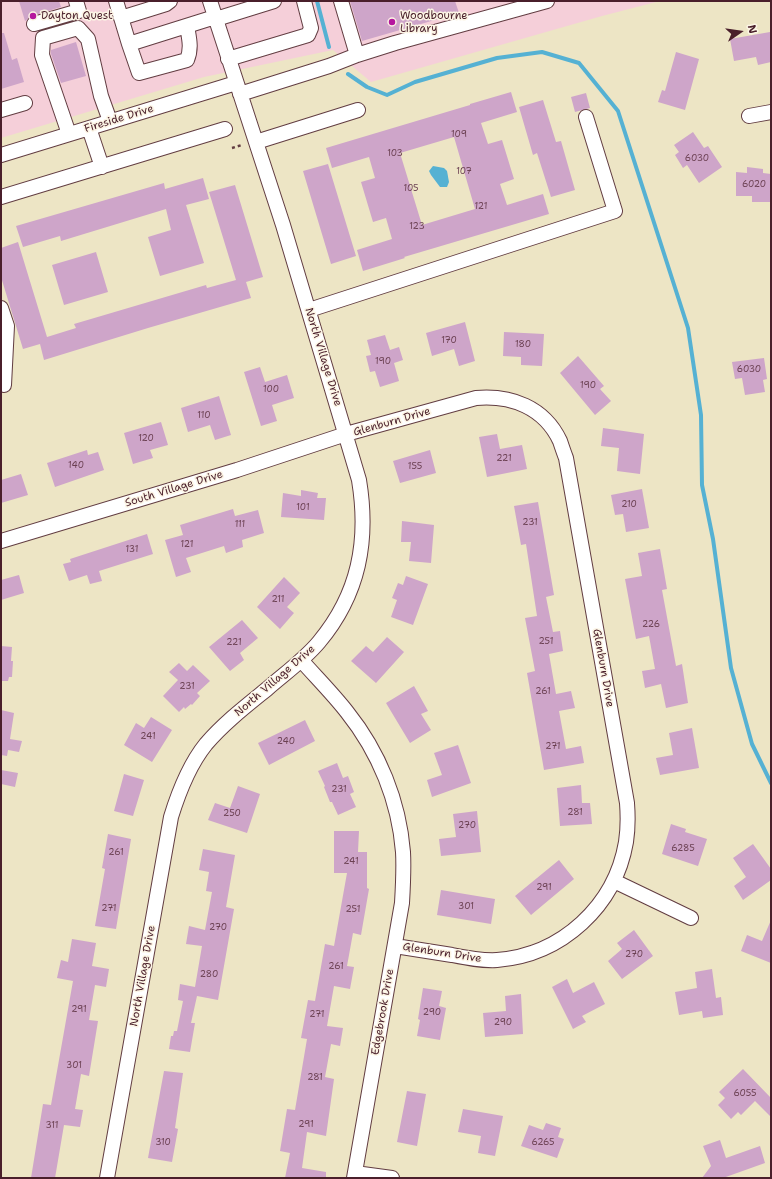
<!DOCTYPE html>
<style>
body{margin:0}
#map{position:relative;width:772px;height:1179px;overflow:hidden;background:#ede5c5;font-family:"Shantell Sans",sans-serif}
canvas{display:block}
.frame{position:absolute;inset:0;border:2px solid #4a1f2b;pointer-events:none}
.north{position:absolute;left:720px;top:12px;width:40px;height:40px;-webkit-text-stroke:3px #fcf5e5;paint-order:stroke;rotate:77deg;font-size:11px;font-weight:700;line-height:16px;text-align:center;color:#4a1f2b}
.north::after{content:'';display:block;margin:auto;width:14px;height:18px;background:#4a1f2b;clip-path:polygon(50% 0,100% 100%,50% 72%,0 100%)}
</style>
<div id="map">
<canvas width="772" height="1179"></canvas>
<div class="frame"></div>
<div class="north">N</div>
</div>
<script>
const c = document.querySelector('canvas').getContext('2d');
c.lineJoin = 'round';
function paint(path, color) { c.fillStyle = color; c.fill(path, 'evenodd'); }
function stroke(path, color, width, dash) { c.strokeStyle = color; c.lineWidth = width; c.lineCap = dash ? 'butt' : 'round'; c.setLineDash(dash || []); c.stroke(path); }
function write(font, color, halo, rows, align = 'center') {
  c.font = font + ' "Shantell Sans",sans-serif'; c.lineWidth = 3; c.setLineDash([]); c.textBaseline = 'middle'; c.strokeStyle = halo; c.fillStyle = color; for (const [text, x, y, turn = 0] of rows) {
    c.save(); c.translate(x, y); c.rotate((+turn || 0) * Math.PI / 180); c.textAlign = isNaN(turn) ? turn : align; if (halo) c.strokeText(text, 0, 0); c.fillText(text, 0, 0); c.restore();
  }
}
paint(new Path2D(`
 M1 1H660L602 16 371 82 333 50 204 77 1 138Z`), '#f5cfd9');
paint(new Path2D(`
 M433 166 444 168 447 171 449 182 447 187H440L431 175 429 171Z`), '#55b1d3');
stroke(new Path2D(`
 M317 1 329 47
 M348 74 367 87 387 95 415 82 497 58 542 52 579 63 618 111 688 328 701 415 702 485 713 539 731 668 752 744 771 783`), '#55b1d3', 4);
paint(new Path2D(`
 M19 1H59L61 7 32 16 25 21Z
 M350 1H455L459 13 362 41Z
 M770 32 771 38V62L758 65 756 57 734 61 730 39Z
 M1 33H4L12 60 17 58 24 82 1 89Z
 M76 42 86 76 61 83 51 54V50Z
 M676 52 699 59 685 110 658 102 662 90 665 91Z
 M511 92 517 112 481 123 488 144 502 140 514 179 500 184 507 205 543 194 549 214 404 257 405 258 363 271 357 250 392 239 386 218 373 222 361 182 375 178 369 157 332 168 326 148 470 105V104ZM454 137 475 209 422 225 400 153Z
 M586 93 590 108 575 112 571 97Z
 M543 100 556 142 561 141 575 190 551 197 537 153 533 155 519 107Z
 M693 132 704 148 708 146 722 167 699 183 687 165 683 168 675 155 679 152 674 145Z
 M328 164 356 256 331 264 303 171Z
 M747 167 763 169V173L771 174V202H752V196H736V172L747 173Z
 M203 178 209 199 186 205 204 263 160 276 148 237 171 230 166 209 61 241 60 236 23 247 16 226 164 183 165 189Z
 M235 185 263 277 246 282 251 298 148 328 44 360 40 344 23 349 1 277V248L18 242 47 337 76 328 74 324 206 285 207 288 236 280 209 192Z
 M96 252 108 292 64 305 52 265Z
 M465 322 475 361 459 366 454 349 432 356 426 333Z
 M504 332 544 334 542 366 521 365V357L503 356Z
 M385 335 390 350 399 347 403 360 394 363 399 381 380 387 375 371 370 372 366 356 371 355 367 340Z
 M578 356 604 386 600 389 611 401 595 415 560 373Z
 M764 358 767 379 763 380 765 392 745 395 742 378 735 379 732 362Z
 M260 367 265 382 287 375 294 398 272 405 277 421 261 426 244 372Z
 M219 396 231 435 215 440 210 425 188 432 181 408Z
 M161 422 168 445 150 450 153 458 133 464 124 433Z
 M603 428 644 434 640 474 617 471 619 448 601 446Z
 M497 434 500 449 522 445 527 469 487 477 479 437Z
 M87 450 88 455 98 452 104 470 55 487 47 463Z
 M430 450 436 473 400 483 393 461Z
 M21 474 28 495 1 503V480Z
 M642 489 649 528 626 532 623 514 615 515 611 495Z
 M301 490 318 493 317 498H326L324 520 281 517 283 493 301 496Z
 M538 502 554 595 546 597 553 632 560 631 563 651 549 654 556 694 571 691 575 708 559 711 566 749 581 746 584 763 544 770 527 673 535 671 525 618 537 616 526 544 521 545 514 506Z
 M233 509 235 516 258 510 264 533 242 540 243 547 226 553 224 546 186 558 191 572 176 577 165 540 183 535 180 525Z
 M402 521 434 525 431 563 409 561 411 542H401Z
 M147 534 153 554 99 571 102 581 90 584 87 575 69 581 63 564 71 562 70 559Z
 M660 549 667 589 662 590 676 666 682 664 688 703 666 708 661 684 645 688 642 671 655 669 649 636 636 639 625 579 642 576 638 553Z
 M19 575 24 593 1 600V580Z
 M406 576 428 584 413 625 391 617 397 600 392 598 398 583 403 585Z
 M284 577 300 593 287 607 294 613 280 629 257 607Z
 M242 620 258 638 240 653 244 660 230 671 209 647Z
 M387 637 404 652 376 683 351 661 366 646 373 652Z
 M1 646 12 647 11 661H13L12 677H9L8 681H1Z
 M179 663 187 671 193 665 210 681 197 693 200 696 192 705 191 704 185 709 184 707 179 712 163 696 178 680 169 672Z
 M414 686 428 711 421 714 431 730 410 743 386 703Z
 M1 710 14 713 10 739 22 741 19 752 8 750 7 756 1 755Z
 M151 717 172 730 152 762 124 745 136 723 144 728Z
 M305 720 315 741 269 765 258 743Z
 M692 728 699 768 660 775 656 758 673 755 669 733Z
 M458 745 471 783 432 797 427 780 442 775 434 753Z
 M337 763 343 778 348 776 354 792 350 794 356 807 338 815 332 802H330L324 787 325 786 318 771Z
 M1 770 18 773 15 787 1 784Z
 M124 774 144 780 133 816 114 811Z
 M581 785 582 803H590L592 824 560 826 557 788Z
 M238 786 260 794 247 833 208 820 215 803 230 808Z
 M477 811 481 852 441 856 439 839 456 837 453 814Z
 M671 824 686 829 685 832 707 839 698 866 662 854Z
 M334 831H359L358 852H367V888L369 889 361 935 353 933 347 966 354 967 350 989 334 986 327 1026 343 1028 340 1046 331 1044 325 1077 334 1079 326 1136 307 1132 302 1168 326 1172V1178H285L290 1153 280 1151 287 1109 295 1110 307 1039 301 1038 308 1000 315 1001 325 944 334 946 347 873H334Z
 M108 834 131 839 116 929 95 926 105 869 102 868Z
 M753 844 771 869V880L743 900 734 886 746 877 733 858Z
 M203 849 235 855 226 907 234 909 218 1000 197 996 191 1023H195L190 1052 169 1049 171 1036H173L174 1031H177L183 1001 178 1000 180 984 195 987 202 946 186 944 189 926 205 930 212 892 206 891 209 872 199 870Z
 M559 860 574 879 531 915 515 896Z
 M441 890 495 899 491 924 437 915Z
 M771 920V963L741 951 747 935 762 941Z
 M634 930 653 956 622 979 608 961 622 949 617 943Z
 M72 939 96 943 92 966 109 969 106 987 95 985 89 1020 98 1021 89 1076 81 1074 75 1109 83 1110 80 1127 64 1125 55 1178H31L43 1104 51 1105 73 981 57 978 61 960 68 962Z
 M712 969 716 998 721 997 723 1015 703 1018 702 1011 679 1015 675 992 697 988 695 972Z
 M567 979 573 993 594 982 605 1004 582 1016 586 1022 573 1029 552 987Z
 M423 988 442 991 439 1006 446 1008 440 1040 417 1036 420 1020 418 1019Z
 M521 994 523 1034 485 1037 483 1013 506 1011 505 996Z
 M743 1069 771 1098V1117L755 1101 741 1115 738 1112 731 1119 718 1105 725 1098 719 1092Z
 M164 1071 183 1073 175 1128 178 1129 172 1162 148 1158Z
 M407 1091 426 1094 417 1146 397 1142Z
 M463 1109 503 1116 495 1156 478 1153 481 1136 458 1132Z
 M546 1123 561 1128 558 1137 564 1139 557 1158 521 1146 529 1125 543 1130Z
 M720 1140 726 1158 760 1146 765 1163 723 1178H702L711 1166 703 1146Z`), '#cea5c9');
const minor = new Path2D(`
 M116 1 129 44
 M341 1 357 55
 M121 18 166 4 170 1
 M216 19 274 1
 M34 24 79 11 76 1
 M187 26C189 38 192 48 187 60L139 73 129 44 215 17
 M228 59 308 35 311 28 304 1
 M240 94 329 66 357 55 395 43 547 1
 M1 110 25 103
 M749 116 771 112
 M89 128 102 167
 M69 134 42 55 43 38 78 28 88 39 101 96 110 121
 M256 142 358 110
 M1 155 236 83
 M1 197 225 129
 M1 308 7 326 4 385
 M309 310 615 211 586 117
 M1 541 237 470 346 434 476 398C511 395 544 407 560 441 562 447 564 453 566 458L627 803C628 816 628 829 626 842 615 906 562 955 497 960 482 961 467 958 452 955 433 952 414 949 395 946
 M301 660C316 677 333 694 347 712 379 752 399 801 403 852 404 869 403 886 402 903L354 1178
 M614 881 691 918
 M355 1173 392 1178
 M107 1178 171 817C179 791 189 765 206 744 224 723 246 706 267 689 284 674 304 660 319 642 359 594 369 541 359 480L283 225 210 1`);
stroke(minor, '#623d42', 16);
stroke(new Path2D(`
 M232 148 242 145`), '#623d42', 2.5, [3, 3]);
stroke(minor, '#fff', 14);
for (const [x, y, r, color] of [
 [33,16,4,"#b5179e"],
 [392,22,4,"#b5179e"]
]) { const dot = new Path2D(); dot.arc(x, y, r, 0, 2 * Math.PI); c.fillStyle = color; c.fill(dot); stroke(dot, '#fcf5e5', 1.5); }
write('9px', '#6b4052', null, [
 ["109",459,135],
 ["103",395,154],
 ["6030",697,159],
 ["107",464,172],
 ["6020",754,185],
 ["105",411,189],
 ["121",481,207],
 ["123",417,227],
 ["170",449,341],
 ["180",523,345],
 ["190",383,362],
 ["6030",749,370],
 ["190",588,386],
 ["100",271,390],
 ["110",204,416],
 ["120",146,439],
 ["221",504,459],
 ["140",76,466],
 ["155",415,467],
 ["210",629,505],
 ["101",303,508],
 ["231",530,523],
 ["111",240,525],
 ["121",187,545],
 ["131",132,550],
 ["211",278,600],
 ["226",651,625],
 ["251",546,642],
 ["221",234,643],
 ["231",187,687],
 ["261",543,692],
 ["241",148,737],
 ["240",286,742],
 ["271",553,747],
 ["231",339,790],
 ["281",575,813],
 ["250",232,814],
 ["270",467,826],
 ["6285",683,849],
 ["261",116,853],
 ["241",351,862],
 ["291",544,888],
 ["301",466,907],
 ["271",109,909],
 ["251",353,910],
 ["270",218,928],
 ["270",634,955],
 ["261",336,967],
 ["280",209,975],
 ["291",79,1010],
 ["290",432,1013],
 ["271",317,1015],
 ["290",503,1023],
 ["301",74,1066],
 ["281",315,1078],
 ["6055",745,1094],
 ["291",306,1125],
 ["311",52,1126],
 ["310",163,1143],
 ["6265",543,1143]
]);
write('11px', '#4a1f2b', '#fcf5e5', [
 ["Dayton Quest",41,16],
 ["Woodbourne",400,16],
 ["Library",400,29]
], 'left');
write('11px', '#4a1f2b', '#fcf5e5', [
 ["Fireside Drive",119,119,-17],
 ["North Village Drive",323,357,73],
 ["Glenburn Drive",392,422,-16],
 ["South Village Drive",174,489,-17],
 ["Glenburn Drive",603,668,80],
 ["North Village Drive",275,681,-41],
 ["Glenburn Drive",442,953,9],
 ["North Village Drive",143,976,-80],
 ["Edgebrook Drive",383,1012,-80]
]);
</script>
